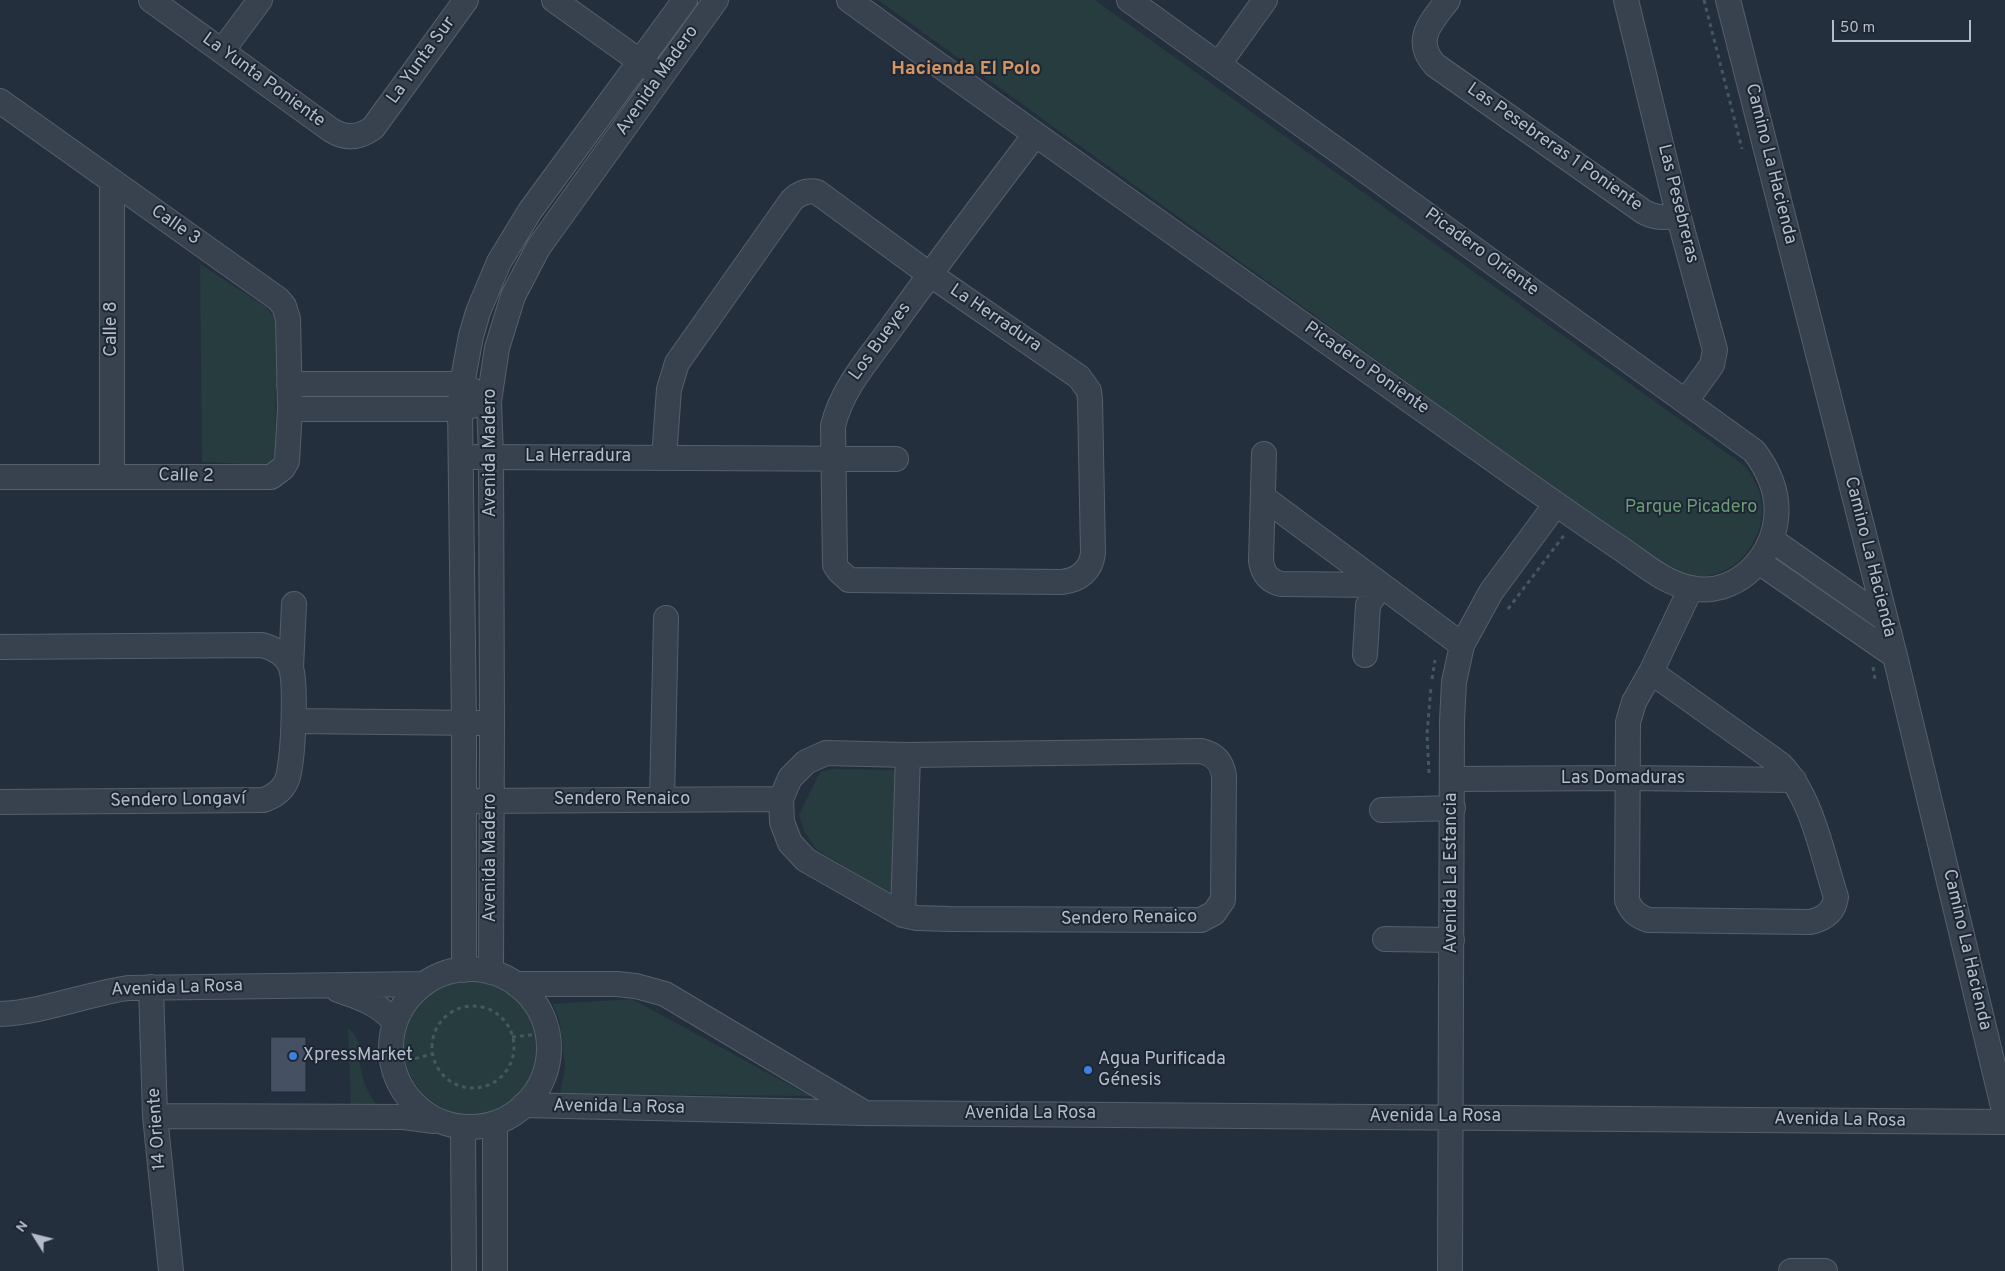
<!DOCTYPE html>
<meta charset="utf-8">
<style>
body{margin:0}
#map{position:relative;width:2005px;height:1271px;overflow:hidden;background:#242f3e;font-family:Overpass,sans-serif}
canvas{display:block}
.north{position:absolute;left:10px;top:1211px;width:50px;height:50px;-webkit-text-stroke:4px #1d2633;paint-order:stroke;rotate:306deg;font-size:14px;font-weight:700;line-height:20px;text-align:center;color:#b4bcc9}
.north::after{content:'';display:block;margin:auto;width:18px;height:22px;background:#b4bcc9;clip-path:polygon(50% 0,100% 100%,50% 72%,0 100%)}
.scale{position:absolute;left:1832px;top:20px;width:139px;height:22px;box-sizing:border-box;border:2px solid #b4bcc9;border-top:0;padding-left:6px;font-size:15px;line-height:18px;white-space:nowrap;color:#b4bcc9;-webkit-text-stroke:4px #1d2633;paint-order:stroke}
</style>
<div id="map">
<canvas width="2005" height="1271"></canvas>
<div class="north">N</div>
<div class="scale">50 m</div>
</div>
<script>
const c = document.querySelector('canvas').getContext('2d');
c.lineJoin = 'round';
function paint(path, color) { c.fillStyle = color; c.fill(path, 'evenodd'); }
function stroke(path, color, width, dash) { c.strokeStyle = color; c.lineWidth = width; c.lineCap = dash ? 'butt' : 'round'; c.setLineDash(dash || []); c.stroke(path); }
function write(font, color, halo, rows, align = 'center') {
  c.font = font + ' Overpass,sans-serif'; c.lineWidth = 4; c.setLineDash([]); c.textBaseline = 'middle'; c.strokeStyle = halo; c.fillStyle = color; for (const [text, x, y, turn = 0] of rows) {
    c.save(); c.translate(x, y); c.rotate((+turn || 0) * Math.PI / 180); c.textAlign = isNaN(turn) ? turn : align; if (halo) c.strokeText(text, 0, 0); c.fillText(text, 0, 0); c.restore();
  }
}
paint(new Path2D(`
 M878 0H1095L1746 467C1751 475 1756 482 1759 491 1770 528 1747 569 1708 576 1695 579 1682 575 1670 572Z
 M200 264 266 307 277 320 275 456 266 465 202 462Z
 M833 769 895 770 896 892 888 893 816 849 804 831 799 815 820 772Z
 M404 1046a69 69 0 1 1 138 0a69 69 0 1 1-138 0Z
 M632 999 810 1096 560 1094 565 1067 560 1023 553 1004Z
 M348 1027C368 1049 356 1051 362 1074 364 1086 371 1096 377 1107L351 1106Z`), '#263c3f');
const building = new Path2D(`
 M271 1037H306V1092H271Z`);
paint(building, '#455162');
stroke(building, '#1f2835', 1);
const minor = new Path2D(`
 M151 0 331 130C345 139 359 138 373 128L466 0
 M554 0 652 70
 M849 0C1058 152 1270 301 1481 451 1526 483 1571 515 1617 546 1640 561 1663 583 1691 588 1734 597 1772 560 1776 519 1779 494 1770 472 1754 451L1129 0
 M1448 0C1432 21 1412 40 1435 65L1644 212C1656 218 1666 219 1678 214
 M1626 0 1678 214 1715 350 1712 365 1686 401
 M1728 0 1895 656 2005 1115
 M222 51 260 0
 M1219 64 1265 0
 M0 101 278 299 284 306 288 319 290 409 287 461 283 468 271 477H0
 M112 181V477
 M289 384H462L475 392
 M290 409H460L475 405
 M1264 454 1261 561C1263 574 1269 581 1281 584L1381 585
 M476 457 896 459
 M664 458 669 389 677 363 792 200C799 193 807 190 817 192L918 266 944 284 1079 377 1089 391 1090 400 1093 553C1091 571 1079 580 1062 582L849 580 839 571 835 565 833 426C842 388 869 359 891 328 938 263 986 199 1035 135
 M1264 498 1462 645
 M1772 540 1885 619
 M1759 562 1895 656
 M0 647 262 645C273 648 287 655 291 668 296 684 294 767 286 782 281 792 273 797 263 800L0 802
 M1365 655 1368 605 1381 585
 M291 668 294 604
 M1651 672 1780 764C1812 796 1822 854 1836 897 1834 912 1824 919 1810 922L1648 920C1637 916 1631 911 1627 900L1628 722 1634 702 1651 672 1691 588
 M294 721 480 723
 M1201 751C1214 754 1222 762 1224 776L1223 900 1214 913 1201 920 950 919 917 918 903 915 806 860 790 843 782 822 781 799 790 778 806 762 826 753 908 755Z
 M1453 779 1627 778 1794 780
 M662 800 666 618
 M474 801 781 799
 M1382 810 1453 808
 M903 915 908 755
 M1385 939 1452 940
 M391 1048a79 79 0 1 1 158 0a79 79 0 1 1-158 0Z
 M464 970V723L460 409 462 384 471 336 478 312 499 262 530 211 685 0
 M491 972 492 723 491 457 489 401 497 348 513 296 538 248 716 0
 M516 984H617L636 986 665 994 863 1112
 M151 987 155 1116 171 1271
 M338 990C361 998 378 1003 395 1022
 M0 1014C40 1013 87 994 128 988L424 984
 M524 1105 864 1113 2005 1122
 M155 1116 404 1117 434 1121
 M495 1124V1271
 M463 1127 464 1271
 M1450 1271 1452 721 1454 682 1462 645 1491 592 1556 504
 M1791 1271H1825`);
stroke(minor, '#565f6c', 26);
stroke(new Path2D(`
 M1704 0 1742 149
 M1508 609 1565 534
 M1873 667 1875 679
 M1432 679 1435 660
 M1429 773 1427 734 1431 687
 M432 1047a41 41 0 1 1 82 0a41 41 0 1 1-82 0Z
 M512 1037 548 1033
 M392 1065 432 1054`), '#44595c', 3, [4, 4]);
stroke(minor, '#38414e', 24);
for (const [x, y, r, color] of [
 [293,1056,5,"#3f7fe0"],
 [1088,1070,5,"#3f7fe0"]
]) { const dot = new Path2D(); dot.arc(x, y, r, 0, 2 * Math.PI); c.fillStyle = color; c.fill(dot); stroke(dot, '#1d2633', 2); }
write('18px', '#b4bcc9', '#1d2633', [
 ["La Yunta Sur",422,61,-54],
 ["La Yunta Poniente",263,81,36],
 ["Avenida Madero",658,81,-55],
 ["Las Pesebreras 1 Poniente",1554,148,35],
 ["Camino La Hacienda",1770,164,76],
 ["Las Pesebreras",1677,204,76],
 ["Calle 3",175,226,35],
 ["Picadero Oriente",1481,253,36],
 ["La Herradura",995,319,34],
 ["Calle 8",112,329,-90],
 ["Los Bueyes",881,342,-54],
 ["Picadero Poniente",1366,369,35],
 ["Avenida Madero",491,453,-90],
 ["La Herradura",578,457],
 ["Calle 2",186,477,1],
 ["Camino La Hacienda",1869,557,76],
 ["Las Domaduras",1623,779],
 ["Sendero Renaico",622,800],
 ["Sendero Longaví",178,801,-1],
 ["Avenida Madero",491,858,-90],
 ["Avenida La Estancia",1452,873,-90],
 ["Sendero Renaico",1129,919,-1],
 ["Camino La Hacienda",1966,950,77],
 ["Avenida La Rosa",177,989,-2],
 ["Avenida La Rosa",619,1108,1],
 ["Avenida La Rosa",1030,1114],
 ["Avenida La Rosa",1435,1117],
 ["Avenida La Rosa",1840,1121,1],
 ["14 Oriente",158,1129,-94]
]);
write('18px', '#6b9a76', '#1d2633', [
 ["Parque Picadero",1691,508]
]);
write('18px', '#b4bcc9', '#1d2633', [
 ["XpressMarket",303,1056],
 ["Agua Purificada",1098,1060],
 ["Génesis",1098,1081]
], 'left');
write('bold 19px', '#d59563', '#1d2633', [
 ["Hacienda El Polo",966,70]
]);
</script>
